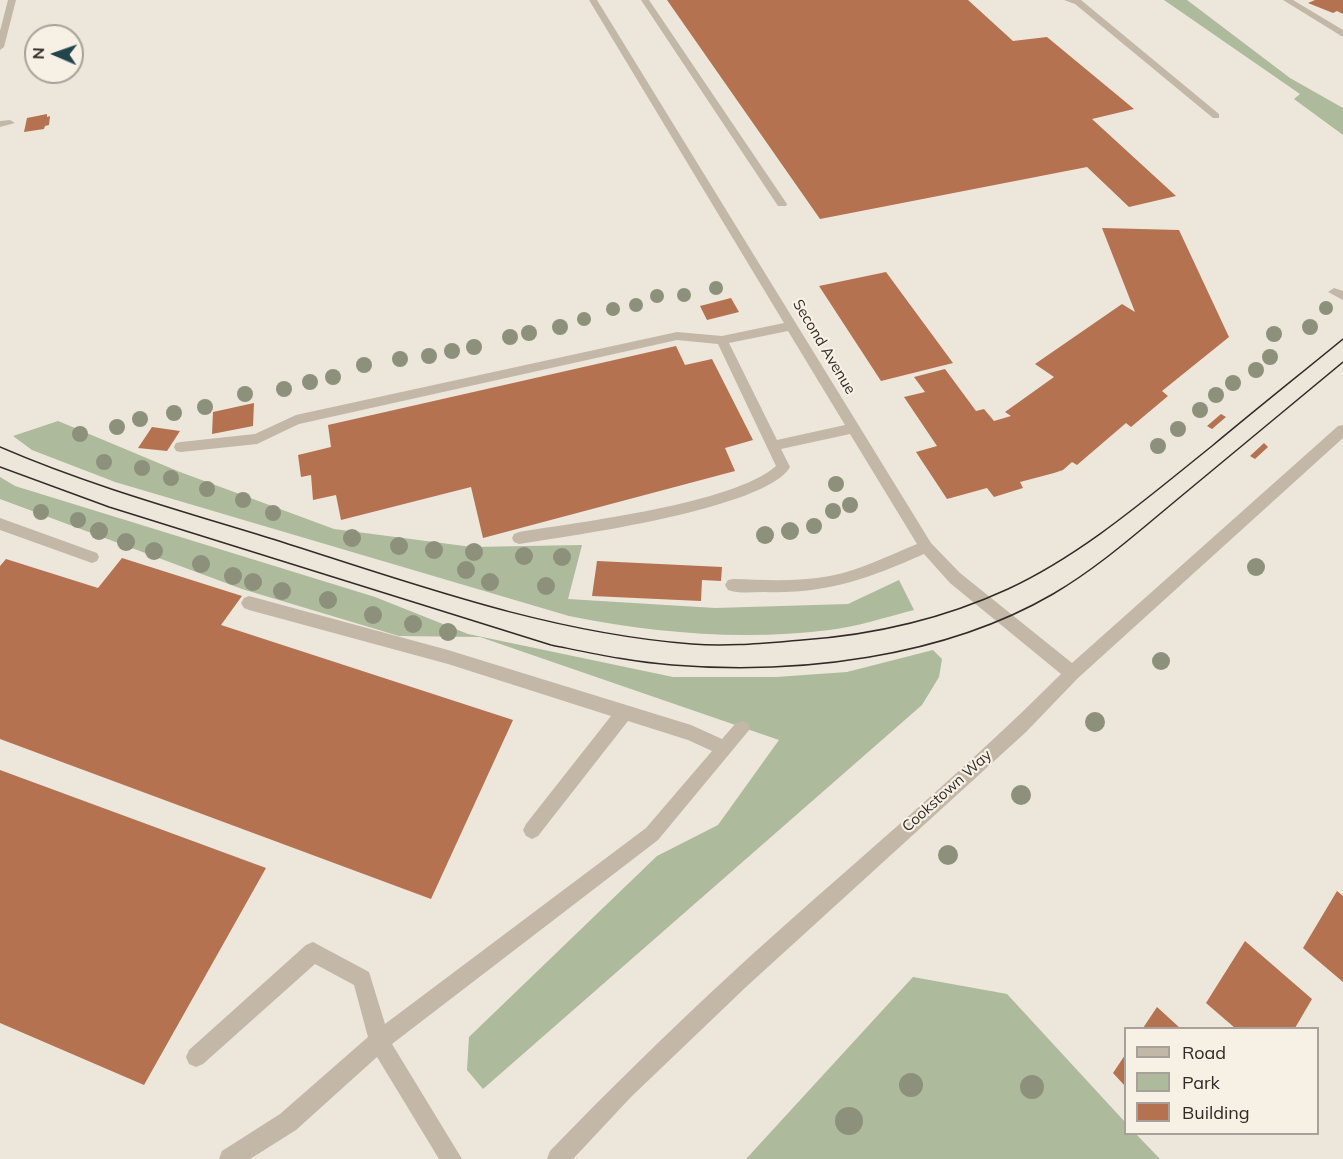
<!DOCTYPE html>
<style>
body{margin:0}
#map{position:relative;width:1343px;height:1159px;overflow:hidden;background:#ede6da;font-family:Mulish,sans-serif}
canvas{display:block}
.legend{position:absolute;left:1124px;top:1027px;width:195px;height:108px;box-sizing:border-box;background:#f6f0e5;border:2px solid #a7a199;margin:0;padding:8px 10px;list-style:none;font-size:18px;color:#312b27}
.legend li{display:flex;align-items:center;gap:12px;height:30px}
.legend b{width:30px;border:2px solid #a7a199}
.north{position:absolute;left:24px;top:24px;width:60px;height:60px;box-sizing:border-box;background:#f6f0e5;border:2px solid #a7a199;border-radius:50%;rotate:272deg;font-size:16px;font-weight:700;line-height:24px;text-align:center;color:#312b27}
.north::after{content:'';display:block;margin:auto;width:21px;height:27px;background:#22454c;clip-path:polygon(50% 0,100% 100%,50% 72%,0 100%)}
</style>
<div id="map">
<canvas width="1343" height="1159"></canvas>
<ul class="legend">
<li><b style="height:8px;background:#c3b7a7"></b>Road</li>
<li><b style="height:16px;background:#adba9c"></b>Park</li>
<li><b style="height:16px;background:#b47250"></b>Building</li>
</ul>
<div class="north">N</div>
</div>
<script>
const c = document.querySelector('canvas').getContext('2d');
c.lineJoin = 'round';
function paint(path, color) { c.fillStyle = color; c.fill(path, 'evenodd'); }
function stroke(path, color, width, dash) { c.strokeStyle = color; c.lineWidth = width; c.lineCap = dash ? 'butt' : 'round'; c.setLineDash(dash || []); c.stroke(path); }
function write(font, color, halo, rows, align = 'center') {
  c.font = font + ' Mulish,sans-serif'; c.lineWidth = 4.5; c.setLineDash([]); c.textBaseline = 'middle'; c.strokeStyle = halo; c.fillStyle = color; for (const [text, x, y, turn = 0] of rows) {
    c.save(); c.translate(x, y); c.rotate((+turn || 0) * Math.PI / 180); c.textAlign = isNaN(turn) ? turn : align; if (halo) c.strokeText(text, 0, 0); c.fillText(text, 0, 0); c.restore();
  }
}
paint(new Path2D(`
 M1164 0H1187L1290 78 1343 108V135L1294 99 1300 94Z
 M58 421 180 472 334 529 472 547 582 545 568 599 715 608 848 604 899 580 914 610C886 617 857 627 829 630 742 641 655 633 569 616L115 482 32 450 13 436Z
 M0 477 15 486 375 597 468 634 673 677H776L847 672 933 650 942 659 939 677 922 705 483 1089 467 1070 469 1037 657 856 718 825 779 740 480 637 399 636 242 589 0 499Z
 M913 977 1007 994 1125 1122 1126 1134H1136L1160 1159H746Z`), '#adba9c');
paint(new Path2D(`
 M667 0H968L1013 41 1047 37 1134 109 1092 119 1176 196 1129 207 1087 167 820 219Z
 M1315 0H1343V14L1337 11 1333 13 1308 3Z
 M47 114V117L50 116 49 125 45 126 44 129 24 132 27 118Z
 M1102 228 1179 230 1229 337 1162 391 1168 396 1131 427 1126 423 1077 465 1072 462 1063 470 1054 473 1020 482 1023 488 994 497 987 488 947 499 916 452 937 446 904 397 925 392 914 377 945 369 976 411 984 409 994 421 1011 416 1005 412 1054 377 1035 364 1122 304 1135 312Z
 M886 272 953 363 881 381 819 286Z
 M731 298 739 312 707 320 700 306Z
 M676 346 685 365 712 359 753 440 725 448 735 471 483 538 471 487 341 520 336 495 313 500 311 475 301 477 298 455 331 447 328 425Z
 M254 403 253 426 212 434 213 412Z
 M1221 414 1226 417 1212 429 1207 426Z
 M152 427 180 431 167 451 138 448Z
 M1264 443 1268 447 1255 459 1250 456Z
 M122 558 242 596 221 625 513 720 431 899 0 739V566L6 559 98 588Z
 M597 561 722 567 721 581 702 580 701 601 592 596Z
 M0 770 266 868 144 1085 0 1023Z
 M1337 891 1343 896V982L1303 948Z
 M1245 941 1312 999 1295 1028H1235L1206 1003Z
 M1157 1007 1180 1028H1143Z
 M1125 1055V1086L1113 1073Z`), '#b47250');
paint(new Path2D(`
 M8 0H16L4 47 0 50V31Z
 M589 0H597L931 543 960 573 1072 663 1338 426 1343 425V438L1078 678 1026 732 746 987 631 1097 573 1159H547L550 1151C609 1090 669 1031 732 973 841 873 956 779 1061 674L950 583 924 554C867 579 827 594 764 592 752 592 739 594 728 590L725 585 728 580 733 579C765 580 798 582 830 576 860 570 888 556 917 544L850 434 781 449 790 467C766 509 570 536 519 544L514 542 512 538 514 534 519 532C579 522 733 504 776 466L718 344 677 340 299 424 257 444 181 452 176 451 174 447 176 443 181 442 255 434 296 415 677 332 722 336 784 323ZM788 331 845 425 777 440 729 343Z
 M641 0H649L787 204 786 206H778Z
 M1064 0H1081L1219 114V118H1213L1075 4Z
 M1283 0H1293L1343 30V37Z
 M0 121 10 120 15 123 0 127Z
 M1334 288 1343 291V300L1328 292Z
 M0 518 97 553 99 557 97 561 92 563 0 530Z
 M249 596 448 650 691 725 722 739 736 723 742 721 748 723 750 729 658 840 392 1044 462 1159H439L377 1057 296 1130 250 1159H219L222 1151 280 1114 368 1037 354 985 315 964 203 1064 196 1067 189 1064 186 1057 189 1050 306 945 313 942 369 972 385 1024 646 828 712 751 688 740 628 721 538 836 532 839 526 836 523 830 526 824 611 716 448 664 249 610 244 608 241 603 244 598Z`), '#c3b7a7');
stroke(new Path2D(`
 M0 447C90 486 185 512 279 541 414 584 549 633 692 644 728 647 765 643 802 640 872 635 943 619 1008 589 1083 554 1147 498 1212 446 1255 410 1299 375 1343 339
 M0 467 109 507 551 645C591 653 631 662 672 665 797 675 943 658 1053 594 1099 567 1138 532 1179 498 1234 453 1288 407 1343 362`), '#312b27', 1.5);
c.fillStyle = '#8d917b';
for (const [x, y, r] of [
 [716,288,7],
 [684,295,7],
 [657,296,7],
 [636,305,7],
 [1326,308,7],
 [613,309,7],
 [584,319,7],
 [560,327,8],
 [1310,327,8],
 [529,333,8],
 [1274,334,8],
 [510,337,8],
 [474,347,8],
 [452,351,8],
 [429,356,8],
 [1270,357,8],
 [400,359,8],
 [364,365,8],
 [1256,370,8],
 [333,377,8],
 [310,382,8],
 [1233,383,8],
 [284,389,8],
 [245,394,8],
 [1216,395,8],
 [205,407,8],
 [1200,410,8],
 [174,413,8],
 [140,419,8],
 [117,427,8],
 [1178,429,8],
 [80,434,8],
 [1158,446,8],
 [104,462,8],
 [142,468,8],
 [171,478,8],
 [836,484,8],
 [207,489,8],
 [243,500,8],
 [850,505,8],
 [833,511,8],
 [41,512,8],
 [273,513,8],
 [78,520,8],
 [814,526,8],
 [99,531,9],
 [790,531,9],
 [765,535,9],
 [352,538,9],
 [126,542,9],
 [399,546,9],
 [434,550,9],
 [154,551,9],
 [474,552,9],
 [524,556,9],
 [562,557,9],
 [201,564,9],
 [1256,567,9],
 [466,570,9],
 [233,576,9],
 [253,582,9],
 [490,582,9],
 [546,586,9],
 [282,591,9],
 [328,600,9],
 [373,615,9],
 [413,624,9],
 [448,632,9],
 [1161,661,9],
 [1095,722,10],
 [1021,795,10],
 [948,855,10],
 [911,1085,12],
 [1032,1087,12],
 [849,1121,14]
]) { c.beginPath(); c.arc(x, y, r, 0, 2 * Math.PI); c.fill(); }
write('15px', '#312b27', '#f6f0e5', [
 ["Second Avenue",824,347,59],
 ["Cookstown Way",947,791,-42]
]);
</script>
